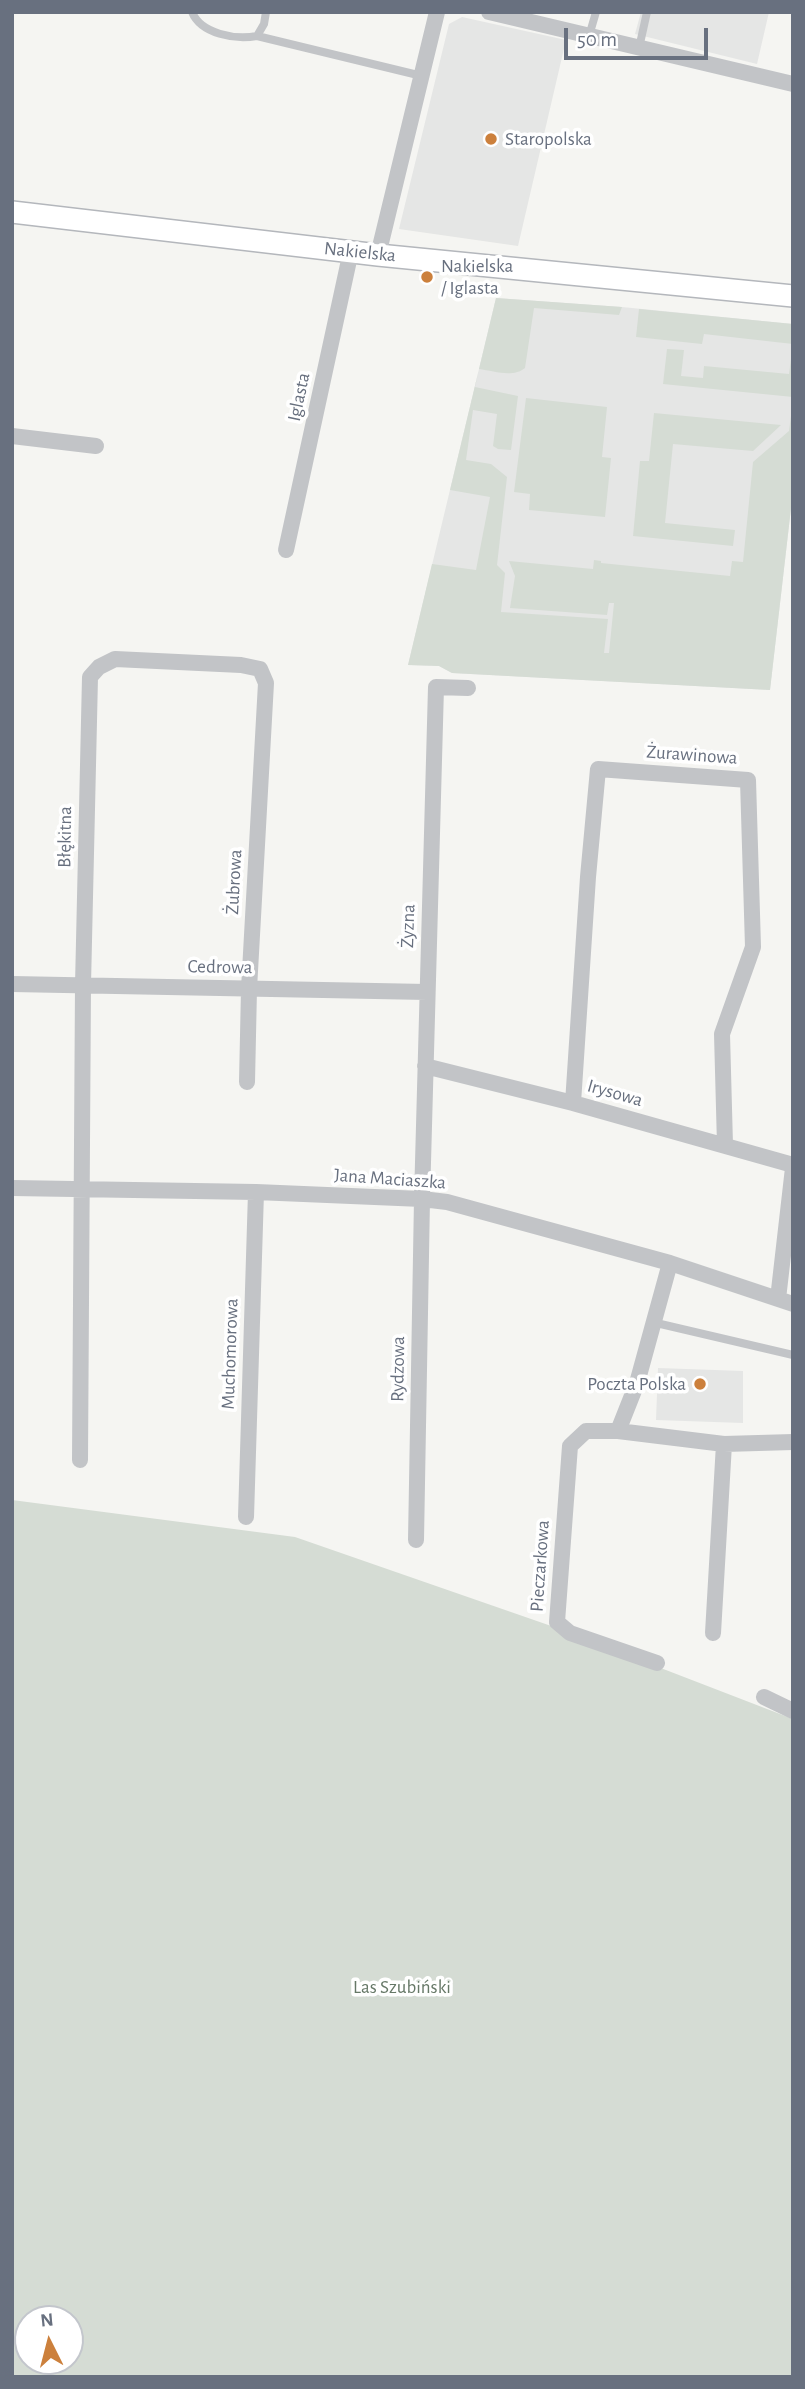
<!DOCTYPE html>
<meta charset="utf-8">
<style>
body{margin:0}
#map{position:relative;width:805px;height:2389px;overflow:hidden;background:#f5f5f2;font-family:"Alegreya Sans",sans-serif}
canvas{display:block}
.frame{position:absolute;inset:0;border:14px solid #68707f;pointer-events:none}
.north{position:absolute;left:14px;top:2305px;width:70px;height:70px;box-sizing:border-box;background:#fff;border:2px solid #c3c6cc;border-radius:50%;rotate:354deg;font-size:19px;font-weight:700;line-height:28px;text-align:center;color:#68707f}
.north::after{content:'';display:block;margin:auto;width:24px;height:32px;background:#cc803c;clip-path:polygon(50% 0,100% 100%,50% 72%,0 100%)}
.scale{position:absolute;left:564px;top:28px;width:144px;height:32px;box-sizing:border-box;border:4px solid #68707f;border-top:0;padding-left:9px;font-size:21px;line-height:24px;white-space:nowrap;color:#68707f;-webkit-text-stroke:5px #fff;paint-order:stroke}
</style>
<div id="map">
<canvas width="805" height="2389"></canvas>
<div class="frame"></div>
<div class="north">N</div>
<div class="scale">50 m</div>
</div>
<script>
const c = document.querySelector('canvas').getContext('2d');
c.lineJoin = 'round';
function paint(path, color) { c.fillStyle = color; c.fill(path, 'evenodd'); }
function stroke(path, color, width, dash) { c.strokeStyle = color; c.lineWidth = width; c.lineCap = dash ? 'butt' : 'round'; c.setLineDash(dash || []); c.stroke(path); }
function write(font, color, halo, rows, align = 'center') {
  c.font = font + ' "Alegreya Sans",sans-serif'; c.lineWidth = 7; c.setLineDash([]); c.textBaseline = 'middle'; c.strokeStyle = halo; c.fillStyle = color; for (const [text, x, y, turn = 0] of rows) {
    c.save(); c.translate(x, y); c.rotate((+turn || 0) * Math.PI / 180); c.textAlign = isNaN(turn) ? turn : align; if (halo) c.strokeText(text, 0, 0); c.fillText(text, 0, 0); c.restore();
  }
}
paint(new Path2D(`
 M641 12H769L757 64 635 34Z
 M462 17 566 40 518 246 399 229 449 24Z
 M496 298 622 307 793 324V491L770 690 452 673 439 666 408 665Z
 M658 1368 743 1371V1423L656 1420Z`), '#e5e6e5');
paint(new Path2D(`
 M496 298 622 307 619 315 534 308 525 368C513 378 494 371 479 369L475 387 518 396 511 450 498 449 493 446 497 414 473 410 466 460 491 464 507 477 497 565 505 573 501 612 608 619 604 653H609L614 603H609L607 615 510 608 515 576 509 561 593 569 594 560 601 561V563L730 576 732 561 743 562 753 462 789 431 793 401V491L770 690 452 673 439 666 408 665 432 564 476 570 490 497 450 490Z
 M639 309 793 324V397L663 384 667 349 684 350 681 376 703 378 704 366 789 374 793 344 704 334 702 344 636 337Z
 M526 398 607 407 602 457 611 458 605 517 529 510 530 494 514 492Z
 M654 413 781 425 753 451 673 444 665 523 735 530 733 546 633 536 640 461H649Z
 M12 1500 295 1537 557 1628 793 1719V2377H12ZM28 2319H70V2361H28Z`), '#d5dcd4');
const secondary = new Path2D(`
 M12 212 378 255 793 296`);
stroke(secondary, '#b4b7bc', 24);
stroke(new Path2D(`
 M192 12C201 34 235 40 257 36L264 24 266 12
 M257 36 422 76
 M589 36 596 12
 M639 48 647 12
 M652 1322 793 1355`), '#c2c4c7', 8);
stroke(new Path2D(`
 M489 12 793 84
 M378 255 437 12
 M12 436 96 446
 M286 550 351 251
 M12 984 427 992
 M425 1066 573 1103 793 1165
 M573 1103 588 877 598 769 748 780 753 947 722 1034 725 1145
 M12 1188 256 1192 422 1199 447 1202 670 1263 793 1304
 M778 1299 793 1168
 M618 1431 637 1383 670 1263
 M80 1460 83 985 90 677 99 667 115 659 241 665 260 669 266 683 249 989 247 1082
 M246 1517 256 1192
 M416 1540 422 1199 436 687 468 688
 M713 1633 724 1444
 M657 1663 570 1633 557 1622 570 1446 586 1431H618L724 1444 793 1442
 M764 1697 793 1711`), '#c2c4c7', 16);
stroke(secondary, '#fff', 21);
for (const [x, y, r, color] of [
 [491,139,7,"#cc803c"],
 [427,277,7,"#cc803c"],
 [700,1384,7,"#cc803c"]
]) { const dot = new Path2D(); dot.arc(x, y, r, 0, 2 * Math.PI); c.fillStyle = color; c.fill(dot); stroke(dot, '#fff', 2.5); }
write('19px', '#68707f', '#fff', [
 ["Staropolska",505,139],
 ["Nakielska",441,266],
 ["/ Iglasta",441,288],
 ["Poczta Polska",686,1384,"right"]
], 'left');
write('19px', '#68707f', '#fff', [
 ["Nakielska",360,252,6],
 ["Iglasta",299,397,-78],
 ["Żurawinowa",692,755,4],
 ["Błękitna",65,837,-89],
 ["Żubrowa",234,882,-87],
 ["Żyzna",408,926,-88],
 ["Cedrowa",220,967,1],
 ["Irysowa",615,1093,16],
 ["Jana Maciaszka",390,1179,4],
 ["Muchomorowa",230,1354,-88],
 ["Rydzowa",398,1369,-89],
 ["Pieczarkowa",540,1566,-86]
]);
write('19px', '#667867', '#fff', [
 ["Las Szubiński",402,1987]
]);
</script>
